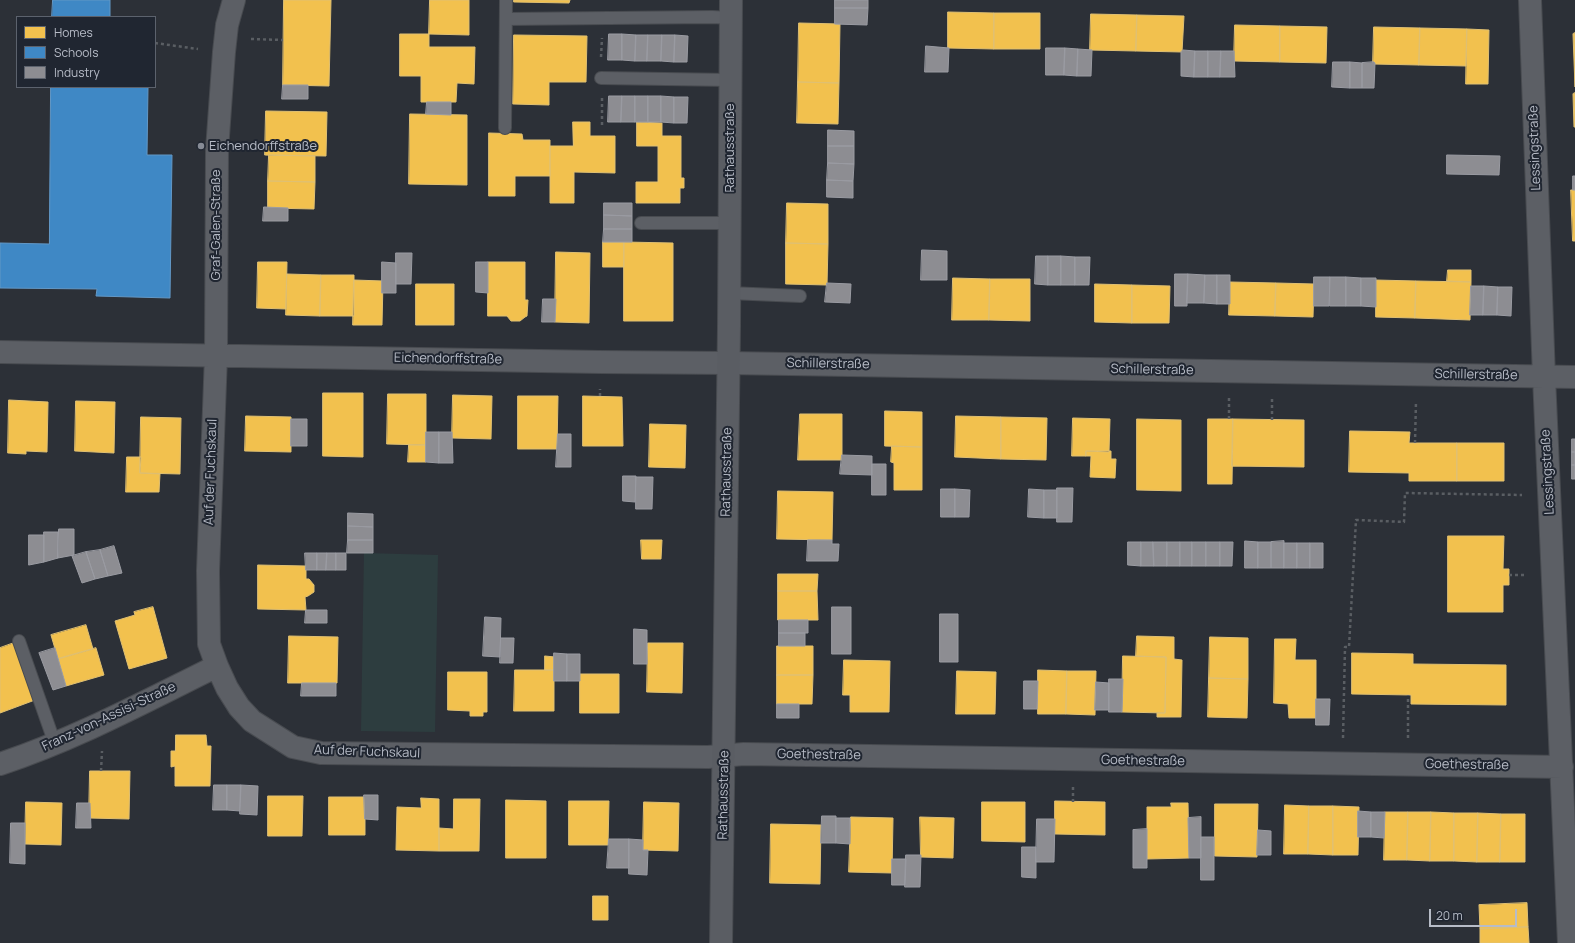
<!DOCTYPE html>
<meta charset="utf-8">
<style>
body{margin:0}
#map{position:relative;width:1575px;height:943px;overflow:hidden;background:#2c3037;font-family:Manrope,sans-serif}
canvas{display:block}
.legend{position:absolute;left:16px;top:16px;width:140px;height:72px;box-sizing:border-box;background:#202631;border:1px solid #5c626d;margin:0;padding:5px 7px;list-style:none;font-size:12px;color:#b7bcc7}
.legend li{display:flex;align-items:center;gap:8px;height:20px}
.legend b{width:20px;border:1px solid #5c626d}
.scale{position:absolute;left:1429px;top:909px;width:88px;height:18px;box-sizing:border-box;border:2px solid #b7bcc7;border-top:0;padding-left:5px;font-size:12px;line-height:14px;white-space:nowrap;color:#b7bcc7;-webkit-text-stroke:3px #202631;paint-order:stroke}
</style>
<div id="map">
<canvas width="1575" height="943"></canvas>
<ul class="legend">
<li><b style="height:11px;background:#f2c14e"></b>Homes</li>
<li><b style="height:11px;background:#3f88c5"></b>Schools</li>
<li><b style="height:11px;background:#8d8d92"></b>Industry</li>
</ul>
<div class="scale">20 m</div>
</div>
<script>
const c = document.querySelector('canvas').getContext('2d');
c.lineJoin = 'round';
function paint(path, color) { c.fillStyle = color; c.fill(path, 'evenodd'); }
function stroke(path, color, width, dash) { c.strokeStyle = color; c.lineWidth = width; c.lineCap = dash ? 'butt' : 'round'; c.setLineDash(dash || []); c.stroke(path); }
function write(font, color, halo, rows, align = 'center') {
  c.font = font + ' Manrope,sans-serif'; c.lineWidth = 4; c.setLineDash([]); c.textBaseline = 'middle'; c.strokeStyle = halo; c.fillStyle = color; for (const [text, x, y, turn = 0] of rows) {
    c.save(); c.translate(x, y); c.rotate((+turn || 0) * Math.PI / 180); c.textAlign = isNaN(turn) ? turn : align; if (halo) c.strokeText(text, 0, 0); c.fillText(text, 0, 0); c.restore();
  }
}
paint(new Path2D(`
 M364 553 438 555 435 732 361 731Z`), '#2d3d3f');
const homes = new Path2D(`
 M284 0H331L329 86 283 85Z
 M430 0H469V35L429 34Z
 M514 0H570L569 3 514 2Z
 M948 12 994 13V49L948 48Z
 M994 13H1040V49H994Z
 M1091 14 1137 15 1136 51 1090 50Z
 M1137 15 1184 16 1182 52 1136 51Z
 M799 23 840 24 839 83 798 82Z
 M1235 25 1280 26V62L1234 61Z
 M1280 26 1327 27 1326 63 1280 62Z
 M1374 27 1420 28 1419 65 1373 64Z
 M1420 28 1467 29 1466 66 1419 65Z
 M1467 29 1489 30 1488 84H1466Z
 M1575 33V87L1573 34Z
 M400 34H429V47H475L474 84 457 83 456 102H421V76H400Z
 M514 35 587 36 586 82H549V105L513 104Z
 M798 82 839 83 838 124 797 123Z
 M1575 93V127H1574L1573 94Z
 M266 111 327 112 326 156 265 155Z
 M410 114 467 115V185L409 184Z
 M573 122H590V136H615V173L574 172V203H550V146H573Z
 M637 122 662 123V136H681V178H684V188H680V203H636V182H658V146H637Z
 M489 133 522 134 523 140H550V176H515V196H489Z
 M269 155 315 156V182L268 181Z
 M268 181 315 182 314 209 268 208Z
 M1571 190H1575V241H1573Z
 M787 203 828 204V244L786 243Z
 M603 242H624V267H603Z
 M624 242 673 243V321H624Z
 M786 243 828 244 827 285 786 284Z
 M556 252 590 253 589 323 555 322Z
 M258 262H287L286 309 257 308Z
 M488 262H525V300H528L527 316 525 317 520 321H511L507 316H488Z
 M1448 270H1471V282L1447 281Z
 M287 274 321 275 320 316 286 315Z
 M321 275H354V316H320Z
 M953 278 990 279 989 320H952Z
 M990 279H1030V321L989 320Z
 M354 280 383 281 382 325H353Z
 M1376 280 1416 281 1415 318 1376 317Z
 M1416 281 1471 282 1470 320 1415 318Z
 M1230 282 1276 283 1275 316 1229 315Z
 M1276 283 1314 284 1313 317 1275 316Z
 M416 284H454V325H416Z
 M1095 284 1132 285V323L1095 322Z
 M1132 285 1170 286 1169 323H1132Z
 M323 393H363V457L323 456Z
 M388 394H426V445L387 444Z
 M453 395 492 396 491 439 452 438Z
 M518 396H558L557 449H518Z
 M583 396 622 397 623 446H583Z
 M9 400 48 402 47 452 26 451V454L8 453Z
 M76 401 115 402 114 453 75 451Z
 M885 411 922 412V447L885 446Z
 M800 414H842V460H798Z
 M246 416 291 417V452L245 451Z
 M956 416 1001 417V459L955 457Z
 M141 417 181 418 180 474 140 473Z
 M1001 417 1047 418 1046 460 1001 459Z
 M1073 418 1110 419 1109 452 1086 451V456H1072Z
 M1137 419 1181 420V491L1137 490Z
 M1208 419H1233L1232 484H1208Z
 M1233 419 1304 420V467L1232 466Z
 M650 424 686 425 685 468 649 467Z
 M1350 431 1410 432 1409 443H1457V481H1409V473L1349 472Z
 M1457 443H1504V481H1457Z
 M409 445H426V462H408Z
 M892 446 922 447V490H894V463L891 462Z
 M1086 451H1111V459H1116L1115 478 1090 477 1091 456H1086Z
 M127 457H141L140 473 160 474 159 492H126Z
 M778 491 833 492 832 540 777 539Z
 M1448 536H1504L1503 569H1509V585H1503V612H1448Z
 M641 540H662L661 559H642Z
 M258 565 306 566V579H309L314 585V592L308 596 305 597 306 610 258 609Z
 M778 574H818L817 591H778Z
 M778 591H817L818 620H778Z
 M153 607 167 658 129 669 115 621 135 615 134 612Z
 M86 625 93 649 58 659 51 635Z
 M289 636 338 637 337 683H288Z
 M1137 636 1174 637V659L1182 660 1181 717H1157V713H1165L1166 657 1136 656Z
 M1210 637 1248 638V679L1209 678Z
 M1275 639H1296L1295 660H1316V718H1289L1288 704 1274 703Z
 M14 643 35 700 0 713V648Z
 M648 643H683L682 693 647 692Z
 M777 646H813V675H777Z
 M96 648 104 675 66 686 58 659Z
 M1352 653 1413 654V664L1506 665V705L1411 704V695L1352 694Z
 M545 656 555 657 554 670H545Z
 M1123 656 1166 657 1165 713 1122 712Z
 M844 660 890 661 889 712H850V695H843Z
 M515 670H554V711H514Z
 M1038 670 1067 671 1066 714H1038Z
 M957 671 996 672 995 714H956Z
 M1067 671H1096L1095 715 1066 714Z
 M448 672H487V712H483V716H470V711L448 710Z
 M580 674H619V713H580Z
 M777 675H813L812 704H777Z
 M1209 678 1248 679 1247 718 1208 717Z
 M176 735H206L207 746H211L210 786H175V766L171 767V751H175Z
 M90 771H130L129 819 89 818Z
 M268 796H303L302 836H268Z
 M329 797H365V835H329Z
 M421 798 439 799V851L396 850 397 807 421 808Z
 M454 799H480L479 851H439V828L453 829Z
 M506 800 546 801V858H506Z
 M569 801H609L608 845H569Z
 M1055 801 1105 802V835L1055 834Z
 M26 802 62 803 61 845 25 844Z
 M644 802 679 803 678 851 643 850Z
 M982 802H1025V842L982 841Z
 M1171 803H1188L1189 858 1147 859V807H1171Z
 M1215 804H1258L1257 857 1215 856Z
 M1285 805 1309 806 1308 854H1284Z
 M1309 806H1333V855L1308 854Z
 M1333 806 1359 807 1358 855H1333Z
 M1385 812H1408L1407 860H1384Z
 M1408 812H1431L1430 861 1407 860Z
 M1431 812 1454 813V861H1430Z
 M1454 813H1478L1477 862 1454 861Z
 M1478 813 1501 814 1500 862H1477Z
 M1501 814H1525V862H1500Z
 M851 817 893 818 892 873 849 872Z
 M920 817 954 818 953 858 921 857Z
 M771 824 821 825 820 884 770 883Z
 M593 896H608V920H593Z
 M1527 903 1528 927 1480 929 1479 905Z
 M1528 927 1529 943H1480V929Z`);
paint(homes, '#f2c14e');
stroke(homes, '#e0c072', 1);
const schools = new Path2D(`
 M53 0H110V17H52Z
 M51 87H148L147 155H172L170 298 96 296 97 289 0 288V243L49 244Z`);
paint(schools, '#3f88c5');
stroke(schools, '#6398c6', 1);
const industry = new Path2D(`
 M835 0H868V8H835Z
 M835 8H868L867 25 835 24Z
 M609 34H622V60H608Z
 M622 34 636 35 635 61 622 60Z
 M636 35H648L647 61H635Z
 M648 35H662L661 61H647Z
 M662 35H675L674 62 661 61Z
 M675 35 688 36 687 62H674Z
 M926 46 949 48 948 72H925Z
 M1046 48H1065L1064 75H1046Z
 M1065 48 1078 49 1077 76 1064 75Z
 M1078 49 1092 50 1091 76H1077Z
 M1183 50 1195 51 1194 77 1181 76V52Z
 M1195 51H1208V77H1194Z
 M1208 51H1221L1220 77H1208Z
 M1221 51H1234L1235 77H1220Z
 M1333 62H1350V88L1332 87Z
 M1350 62 1362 63V88H1350Z
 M1374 62 1375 63 1374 88H1362V63Z
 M283 85H308V99H282Z
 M609 96H622L621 122H608Z
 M622 96H635V122H621Z
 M635 96H648V122H635Z
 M648 96H661V122H648Z
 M661 96 674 97V123L661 122Z
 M674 97H688L687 123H674Z
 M427 102H451V115L426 114Z
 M828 130 854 131V146H828Z
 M828 146H854V164L828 163Z
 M1447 155 1500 156 1499 175 1447 174Z
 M828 163 854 164 853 181 827 180Z
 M1573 176H1575V190H1573Z
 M827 180 853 181V198L827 197Z
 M604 203H632V216L604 215Z
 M264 207 288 208V221H263Z
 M604 215 632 216V229H604Z
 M604 229H632V242H603Z
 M922 250 947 251V280H921Z
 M396 253H412L411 284H396Z
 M1036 256H1048V285L1035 284Z
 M1048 256H1061V285H1048Z
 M1061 256 1075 257V285H1061Z
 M1075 257H1090L1089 285H1075Z
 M382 262 396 263V293H382Z
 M476 262H488V293L476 292Z
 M1175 274H1188L1187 306H1175Z
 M1188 274 1205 275 1204 303H1187Z
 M1205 275H1217V304L1204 303Z
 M1217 275H1230V304H1217Z
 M1314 277H1330L1329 306H1314Z
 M1330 277H1346V306H1330Z
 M1346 277 1361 278V306H1346Z
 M1361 278H1376V307L1361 306Z
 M827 283 851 284 850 303 825 302Z
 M1471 286H1484L1483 315H1470Z
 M1484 286 1498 287 1497 315H1483Z
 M1498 287H1512L1511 316 1497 315Z
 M543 299H556L555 322H542Z
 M291 419H307V446H291Z
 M426 432H439V463L426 462Z
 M439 432H452L453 463H439Z
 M558 434H571V467H556Z
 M1572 439H1575V452H1572Z
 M1572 452H1575V465H1572Z
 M842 455 872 456V475L840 474Z
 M872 464H886V495H872Z
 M1572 465H1575V479H1572Z
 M623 476H636L635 502 623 501Z
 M636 477H653L652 509H636Z
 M1057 488H1073L1072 522H1057Z
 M941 489H955V517H941Z
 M955 489 970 490 969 517H955Z
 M1029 489 1044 490V518L1028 517Z
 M1044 490H1057V518H1044Z
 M348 513 373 514V527L348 526Z
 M348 526 373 527V540H348Z
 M59 529H74V555L58 558Z
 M44 532H58V558L44 562Z
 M29 535H44V562L29 565Z
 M348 540H373V553H347Z
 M808 540H832V544H839L838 561H807Z
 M1245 541 1258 542V568H1245Z
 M1284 541V568H1271V542Z
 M1128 542H1141V566L1128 565Z
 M1141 542H1153L1154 566H1141Z
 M1153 542H1167V566H1154Z
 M1167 542H1180V566H1167Z
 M1180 542H1192V566H1180Z
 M1192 542H1206V566H1192Z
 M1206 542H1220V566H1206Z
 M1220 542H1233L1232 566H1220Z
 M1258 542H1271V568H1258Z
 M1284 543H1297V568H1284Z
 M1297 543H1310V568H1297Z
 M1310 543H1323V568H1310Z
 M114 546 122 573 108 576 100 550Z
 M100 550 108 576 95 579 86 552Z
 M86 552 95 579 82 583 72 556Z
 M305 553H317V570H306Z
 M317 553H327L326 570H317Z
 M327 553H336V570H326Z
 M336 553H346V570H336Z
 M832 607H851V654H832Z
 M306 610H327V623H305Z
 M940 614H958V662H940Z
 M485 617 501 618 500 657 483 656Z
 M779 620H808V633H779Z
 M634 629 647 630V664H634Z
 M779 633H805V646H779Z
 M501 638H514L513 663H500Z
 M55 648 66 686 53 690 39 653Z
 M554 653 567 654V681H554Z
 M567 654H580V681H567Z
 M1109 679H1123L1122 712H1109Z
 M1024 681H1038L1037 709H1024Z
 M1096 682 1109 683V710H1095Z
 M302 683H336V696H301Z
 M1316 699H1330L1329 725H1316Z
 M777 704H799V718H777Z
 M214 785H227V810H213Z
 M227 785H241L240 811 227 810Z
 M241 785 258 786 257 815 240 814Z
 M364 795H378V820L365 819Z
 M77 803H90L91 828H76Z
 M1358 811 1371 812V837H1358Z
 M1371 812H1385L1384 838 1371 837Z
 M822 816H836V843H821Z
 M1201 817V858H1189L1188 818Z
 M836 818H850V844L836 843Z
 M1037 819H1055L1054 862H1036Z
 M11 823H25V864L10 863Z
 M1147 829V868H1133V830Z
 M1258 830 1271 831V855H1257Z
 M1201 837H1214V880H1201Z
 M609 839H629V868H607Z
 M629 839 643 840V850H648L647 875 629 874Z
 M1022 847H1036V878L1022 877Z
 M906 855H921L920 887H905Z
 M892 859H906L905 885H892Z`);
paint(industry, '#8d8d92');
stroke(industry, '#9a9ba2', 1);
const lane = new Path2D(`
 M506 19 712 17 731 18
 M601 78 730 80
 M505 128 506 0
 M641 223H729
 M729 293 800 296
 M19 641 55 744`);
const street = new Path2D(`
 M234 0 227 25 224 52 217 150 216 355 208 571 209 644 217 666 227 688 239 707 252 721 293 747 321 753 708 757 744 754 1562 767
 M1530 0 1544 377 1569 943
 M0 352 600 362 728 363 1575 377
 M0 764C76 739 146 701 217 666`);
const secondary = new Path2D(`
 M721 943 729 326 731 0`);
stroke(lane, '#484b50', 14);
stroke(street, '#484b50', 24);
stroke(secondary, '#484b50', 24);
stroke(new Path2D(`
 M251 39 283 40
 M155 43 198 49
 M601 57 602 38
 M602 98V126
 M600 396V389
 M1229 419V397
 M1272 420V398
 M1415 443 1416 401
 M1509 575H1527
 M1343 738 1345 647H1349L1356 520 1404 522 1405 493 1522 495
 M1408 738V695
 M101 771 102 751
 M1073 802V786`), '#5a5e63', 2.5, [3, 3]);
stroke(lane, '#5c5f65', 12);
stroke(street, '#5c5f65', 22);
stroke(secondary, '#5a5d63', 22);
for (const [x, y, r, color] of [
 [201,146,4,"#868b95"]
]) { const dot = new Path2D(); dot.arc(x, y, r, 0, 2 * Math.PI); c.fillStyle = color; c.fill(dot); stroke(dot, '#202631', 1.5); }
write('13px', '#b7bcc7', '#202631', [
 ["Eichendorffstraße",209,146]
], 'left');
write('13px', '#b7bcc7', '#202631', [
 ["Rathausstraße",730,148,-90],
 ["Lessingstraße",1535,148,-92],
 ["Graf-Galen-Straße",216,225,-90],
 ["Eichendorffstraße",448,359,1],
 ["Schillerstraße",828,364,1],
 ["Schillerstraße",1152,370,1],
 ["Schillerstraße",1476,375,1],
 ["Auf der Fuchskaul",211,472,-88],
 ["Rathausstraße",727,472,-89],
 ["Lessingstraße",1548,472,-93],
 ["Franz-von-Assisi-Straße",109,717,-25],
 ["Auf der Fuchskaul",367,752,2],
 ["Goethestraße",819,755,1],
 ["Goethestraße",1143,761,1],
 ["Goethestraße",1467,765,1],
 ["Rathausstraße",724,795,-89]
]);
</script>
